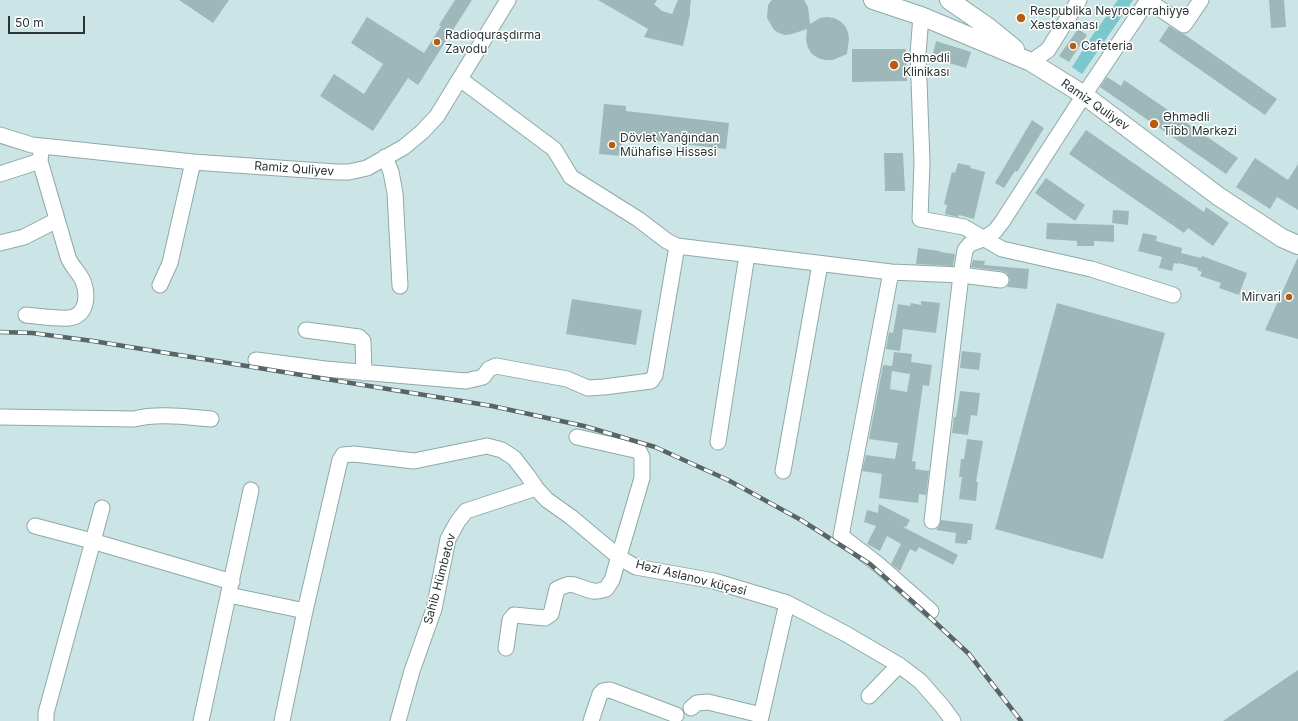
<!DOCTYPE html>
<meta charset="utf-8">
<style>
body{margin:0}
#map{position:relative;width:1298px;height:721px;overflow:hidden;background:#cbe5e6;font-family:Inter,sans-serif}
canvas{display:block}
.scale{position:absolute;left:8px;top:16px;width:77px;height:18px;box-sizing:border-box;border:2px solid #2b3535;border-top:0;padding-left:5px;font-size:12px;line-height:14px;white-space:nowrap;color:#2b3535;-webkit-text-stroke:3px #fff;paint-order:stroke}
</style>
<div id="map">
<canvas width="1298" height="721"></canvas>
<div class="scale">50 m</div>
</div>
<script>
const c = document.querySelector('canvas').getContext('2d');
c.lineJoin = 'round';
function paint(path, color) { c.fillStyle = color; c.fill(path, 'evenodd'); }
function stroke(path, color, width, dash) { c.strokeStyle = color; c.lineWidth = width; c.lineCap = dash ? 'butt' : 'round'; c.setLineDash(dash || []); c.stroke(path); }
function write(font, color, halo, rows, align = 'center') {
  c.font = font + ' Inter,sans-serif'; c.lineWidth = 3; c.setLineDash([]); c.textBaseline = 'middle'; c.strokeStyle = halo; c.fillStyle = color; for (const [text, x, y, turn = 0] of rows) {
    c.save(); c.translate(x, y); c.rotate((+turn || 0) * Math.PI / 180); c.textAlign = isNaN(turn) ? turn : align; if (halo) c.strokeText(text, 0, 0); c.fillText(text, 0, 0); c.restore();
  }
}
paint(new Path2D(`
 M1118 0H1133L1082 74 1072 67 1092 36Z`), '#7bc7cd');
paint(new Path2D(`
 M179 0H229L213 23Z
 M455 0H472L418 85 408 78 373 131 320 96 334 74 364 94 383 64 351 43 367 17 424 53 441 26 439 25Z
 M598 0H657L654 4 662 11 672 14 678 0H691L690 7V14L683 46 644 37 648 29Z
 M772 0H804L808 7 810 24 820 18 827 17 834 18 840 21 845 26 848 32 849 39 847 54 833 60H825L818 58 812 54 808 48 806 40 807 29 792 34 785 35 779 33 774 30 767 18 768 5Z
 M1269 0H1284L1286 27 1271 28Z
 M1169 26 1179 32 1184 34 1277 99 1265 115 1159 41Z
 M1078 29 1087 35 1069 62 1059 56Z
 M936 41 971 52 966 68 932 58Z
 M852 49H906L907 81 852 82Z
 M1107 77 1121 86 1124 80 1238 158 1226 174 1100 87Z
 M604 104 626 106V111L729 123 726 149 623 137 621 156 599 154Z
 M1032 120 1044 128 1017 172 1015 171 1004 188 995 183Z
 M1086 130 1204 212 1206 207 1229 223 1213 246 1188 228 1184 233 1069 154Z
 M884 153H903L905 191H885Z
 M1255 158 1288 180 1298 164V210L1277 197 1270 209 1236 187Z
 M958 163 971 166 970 168 985 172 974 219 959 215 958 217 945 214 947 205 944 204 952 172 955 173Z
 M1046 178 1085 205 1075 221 1035 193Z
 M1113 210 1129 211 1128 225 1112 223Z
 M1047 223 1114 225V242L1094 241V246H1077V241L1046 239Z
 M1143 233 1157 236 1156 241 1182 248 1181 253 1201 258 1202 256 1247 273 1239 295 1219 288 1221 283 1200 276 1202 272 1197 270 1198 268 1178 263 1177 264 1174 263 1172 271 1159 268 1162 257 1138 251Z
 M918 248 940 251V252L955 254 953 266 916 264Z
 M1298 257V339L1265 330Z
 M973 260 985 261 984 265 1029 269 1027 289 1007 287 1010 281 1009 277 1007 273 1002 271 971 267Z
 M572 299 642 310 636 345 566 334Z
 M921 301 940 303 936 333 903 329 900 351 886 349 889 332 893 333 898 304 910 306 911 303 921 305Z
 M1057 303 1165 333 1103 559 995 529Z
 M962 351 981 353 979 370 960 368Z
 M894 352 912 354 911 362 932 365 929 386 923 385 912 461 916 462 915 469 929 471 926 495 919 494 918 503 879 498 882 474 862 471 866 455 895 459 898 443 869 439 883 365 892 366ZM892 371 910 374 907 392 890 389Z
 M960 391 980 393 977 416 971 415 968 435 952 433 954 417H956Z
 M967 439 983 441 976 482H978L976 501 959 499 962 477H959L961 459H964Z
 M879 504 910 520 906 527 903 526 905 528 958 555 953 565 919 547 916 552 910 549 900 571 891 564 901 544 887 536 880 551 867 544 876 526 864 522 867 510 878 513Z
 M941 520 973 524 971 540H968L967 544 955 543 956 533 936 530 939 526Z
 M1298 670V721H1223Z`), '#9eb7b8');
const minor = new Path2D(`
 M1147 0 1184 25 1201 0
 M921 16 918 54 922 162 920 219 964 227 1002 249 1091 269 1173 295
 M1031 62 1048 50 1079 0
 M460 79 554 149 571 177 638 219 667 241 677 246 891 272 961 275 1001 280
 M0 135 32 145 42 146 193 162 336 172H349L367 168 404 147 422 132 437 116 508 0
 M385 157 391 172 395 193 400 286
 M0 174 40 161 41 152
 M0 243 24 237 57 220
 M891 272 841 536 879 565 931 611
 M160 285 170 263 193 162
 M26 315C37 316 58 319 69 318 88 316 88 294 83 281 79 272 71 266 68 257L40 161
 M306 330 359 337 363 341 364 373
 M256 360 325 369 466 381 483 377 489 369 496 366 567 379 588 388 604 387 651 381 655 375 677 246
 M0 417 134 419C158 413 186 417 211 419
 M718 442 747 255
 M783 471 820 264
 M932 521 961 275 965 250 970 244 983 239 995 231 1002 222 1084 95 1148 0
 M35 526 92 541 232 582
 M229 595 305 611
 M506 648 510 620 514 615 545 618 551 614 557 589C575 579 576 588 593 591 597 592 602 590 606 589L612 580 642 478V457L639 451 577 437
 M869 696 899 665
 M691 708 697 703 708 702 761 715
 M46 721V713L102 508
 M201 721 251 490
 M282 721 305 611 340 460 343 455 354 454 414 461 487 446 502 450 514 458 528 476 536 488 547 500 571 517 620 558 636 567 714 581 787 603 846 634 899 665 920 681 942 706 953 721
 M398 721 412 671 434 609 448 539 458 521 466 511 536 488
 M591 721 600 694 603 691 610 690 676 715
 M760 721 787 603`);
const major = new Path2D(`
 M873 0 921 16 1031 62 1084 95 1218 196 1282 238 1298 245
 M949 0 988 27 1015 49`);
stroke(minor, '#8fa8a9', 17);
stroke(major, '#8fa8a9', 20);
stroke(minor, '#fff', 15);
stroke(major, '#fff', 18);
const rail = new Path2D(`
 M0 332 32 333 93 341 492 406 584 426 655 447 728 480 801 520 870 564 922 610 969 654 1021 721`);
stroke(rail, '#576566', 4.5);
stroke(rail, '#fff', 3, [9]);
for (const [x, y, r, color] of [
 [1021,18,5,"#ba5c0e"],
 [437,42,4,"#ba5c0e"],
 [1073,46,4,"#ba5c0e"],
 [894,65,5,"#ba5c0e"],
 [1154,124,5,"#ba5c0e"],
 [612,145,4,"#ba5c0e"],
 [1289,297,4,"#ba5c0e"]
]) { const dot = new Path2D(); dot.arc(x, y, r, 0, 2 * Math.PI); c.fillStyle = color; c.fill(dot); stroke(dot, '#fff', 1.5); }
write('12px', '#2b3535', '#fff', [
 ["Respublika Neyrocərrahiyyə",1030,11],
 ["Xəstəxanası",1030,25],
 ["Radioquraşdırma",445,35],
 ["Zavodu",445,49],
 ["Cafeteria",1081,46],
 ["Əhmədli",903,58],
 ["Klinikası",903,72],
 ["Əhmədli",1163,117],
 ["Tibb Mərkəzi",1163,131],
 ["Dövlət Yanğından",620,138],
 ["Mühafisə Hissəsi",620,152],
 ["Mirvari",1281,297,"right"]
], 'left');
write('12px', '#2b3535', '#fff', [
 ["Ramiz Quliyev",1095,105,35],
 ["Ramiz Quliyev",294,169,4],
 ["Həzi Aslanov küçəsi",691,578,14],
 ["Sahib Hümbətov",440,579,-75]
]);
</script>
